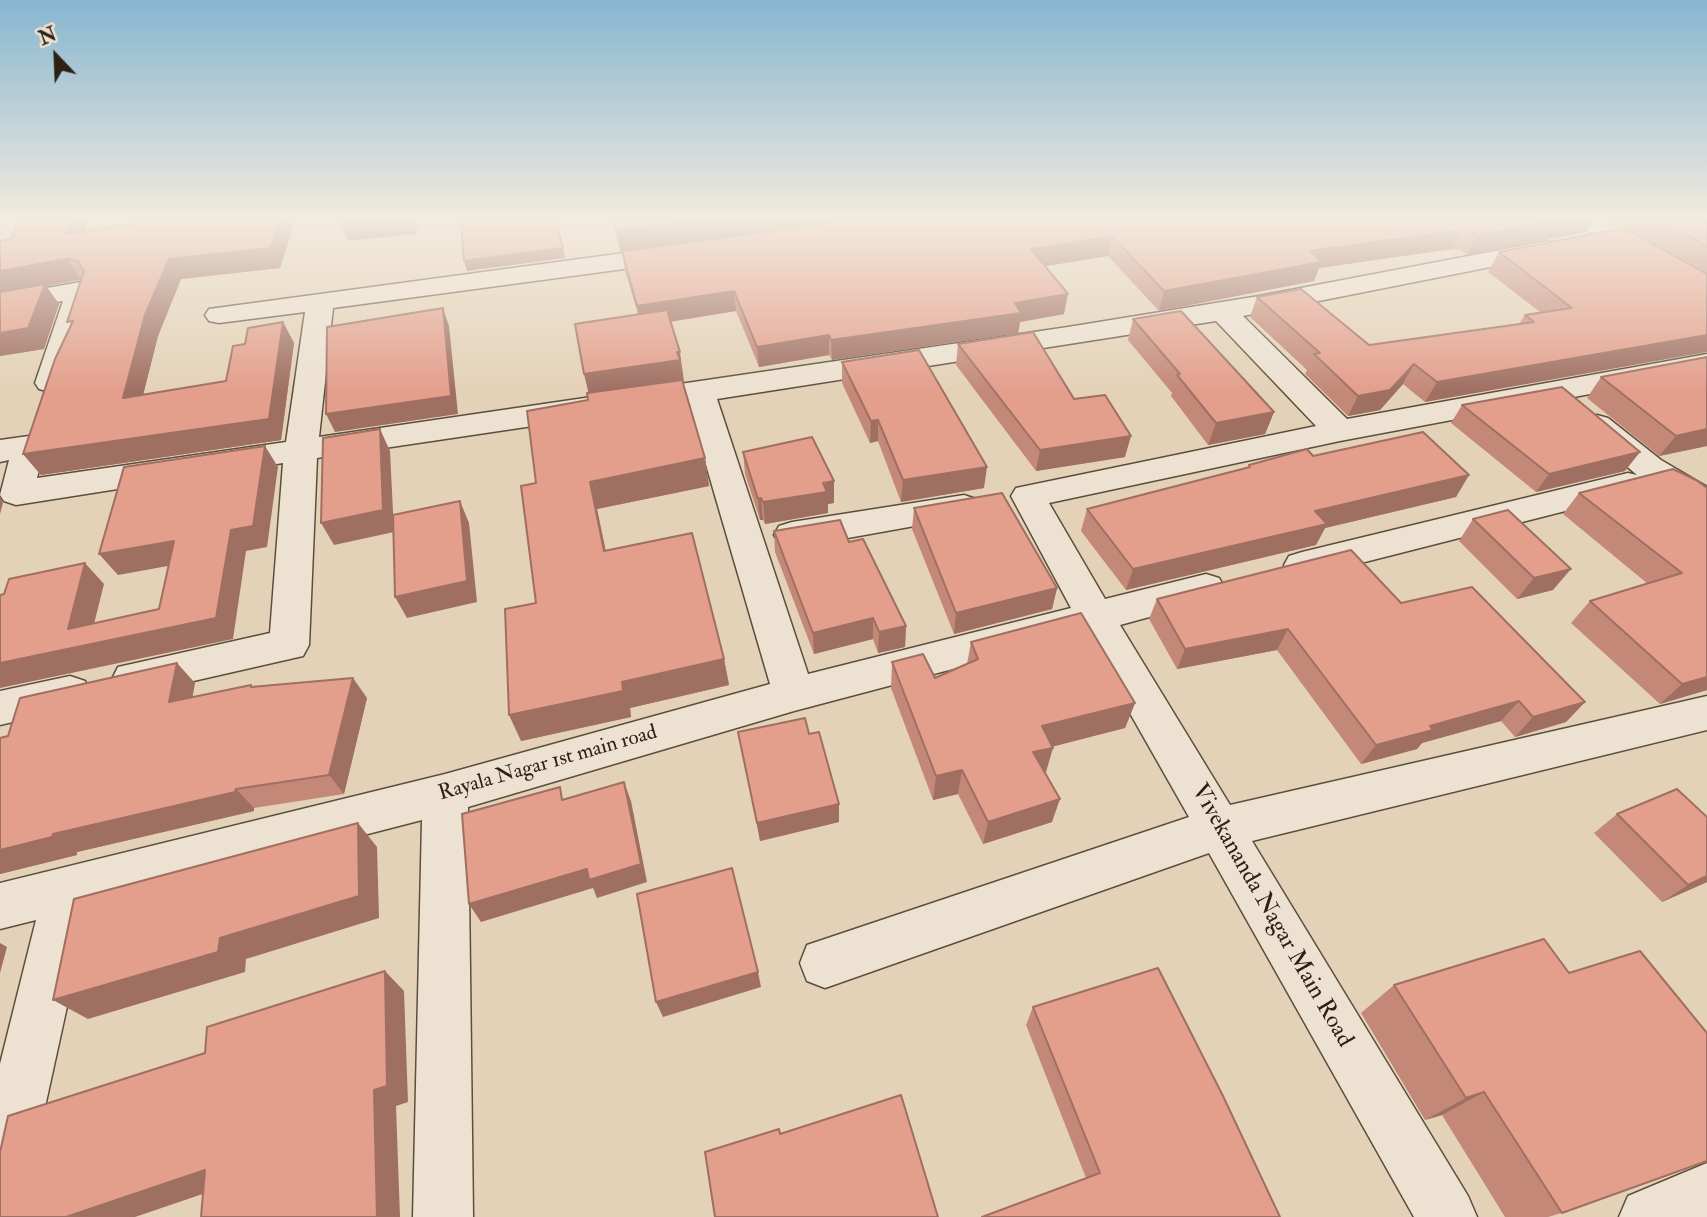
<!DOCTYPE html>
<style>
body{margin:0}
#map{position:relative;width:1707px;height:1217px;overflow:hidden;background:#e4d2b8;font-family:"IM FELL Double Pica",serif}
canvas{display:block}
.north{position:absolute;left:21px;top:21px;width:70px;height:70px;-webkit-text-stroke:5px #ede2d1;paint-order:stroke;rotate:337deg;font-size:19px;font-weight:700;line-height:28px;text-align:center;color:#2e2215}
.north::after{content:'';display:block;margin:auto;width:24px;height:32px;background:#2e2215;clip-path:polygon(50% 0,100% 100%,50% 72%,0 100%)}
</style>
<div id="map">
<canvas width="1707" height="1217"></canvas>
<div class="north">N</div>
</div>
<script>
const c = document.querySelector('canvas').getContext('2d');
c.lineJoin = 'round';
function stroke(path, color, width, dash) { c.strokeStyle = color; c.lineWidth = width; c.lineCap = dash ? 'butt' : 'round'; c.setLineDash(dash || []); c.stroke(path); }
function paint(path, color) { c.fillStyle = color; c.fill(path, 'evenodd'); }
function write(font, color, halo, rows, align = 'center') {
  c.font = font + ' "IM FELL Double Pica",serif'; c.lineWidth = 6; c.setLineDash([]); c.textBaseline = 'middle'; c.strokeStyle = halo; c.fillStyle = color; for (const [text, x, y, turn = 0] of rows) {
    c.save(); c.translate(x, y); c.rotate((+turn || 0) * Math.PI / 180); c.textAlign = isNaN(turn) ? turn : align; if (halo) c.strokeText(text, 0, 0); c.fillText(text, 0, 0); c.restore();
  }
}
const street = new Path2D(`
 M1576 221H1607L1707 276V295L1697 293 1579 226Z
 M1547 241 1556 244 1560 249 1556 254 1243 316 1347 419 1707 354V372L1340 441 1049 503 1105 599 1206 574 1219 578 1225 588 1219 598 1120 625 1230 805 1707 696V730L1252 841 1468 1196 1477 1217H1414L1209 853 825 988 807 981 800 963 807 945 1189 817 1085 634 794 711 468 807 473 1217H413L422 820 89 906 29 1180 21 1201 0 1209V1064L36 920 0 929V883L445 774 770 684 688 403 317 458 309 645 303 656 132 695 118 691 112 679 118 667 270 633 283 463 16 505 4 501 0 495 9 460 0 462V440L29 436 41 440 45 447 37 478 286 442 305 312 219 323 209 321 205 315 209 309 676 246 685 248 689 254 685 260 676 262 333 308 319 437 1068 327 1259 296ZM1216 321 1316 426 1016 488 1011 496 1071 608 808 674 717 399Z
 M81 282 91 284 95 290 65 383 61 389 50 392 39 389 35 383 63 301 0 312V296Z
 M1597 415 1608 418 1661 460 1707 487V513L1679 502 1641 478 1645 484 1640 492 1302 578 1289 574 1284 565 1289 556 1302 552 1628 473 1637 475 1586 432 1581 425 1586 418Z
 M964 495 976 499 981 507 976 515 792 548 779 544 774 535 779 526 792 522Z
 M70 676 85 681 91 693 85 705 0 725V691Z
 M1707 1163V1217H1619L1628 1196Z`);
stroke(street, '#5c4e3e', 3);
paint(street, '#ede2d1');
paint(new Path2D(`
 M18 221H88L85 231 149 221H295L280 268 181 279 158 336 143 395 226 381 245 344 283 322 294 343 281 440 41 475 23 454 70 327 81 280 46 286 59 304 44 349 0 356V241L11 239Z
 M613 221H838L620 251Z
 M1613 221H1707V273Z
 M1215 224 1586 232 1467 255 1460 250 1452 249 1319 268 1314 281 1159 311 1108 256 1045 266 1064 314 1020 322 1018 333 832 360 829 355 759 367 736 311 670 322 683 373H682L684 382H682L705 458 709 486 597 509 606 551 724 659 729 685 630 708 631 717 521 741 536 603V483L588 400 589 393 638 314 625 271 622 251Z
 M1499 252 1707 274 1425 402 1403 384 1380 410 1348 416 1305 374 1307 370 1250 317 1257 297 1369 345 1519 324 1525 315 1540 312 1488 272Z
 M1133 319 1274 412 1265 434 1208 445 1171 396 1172 393 1128 340Z
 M958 344 1074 399 1125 457 1036 471 956 365Z
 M1707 357V446L1659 456 1587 398 1601 377Z
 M842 362 984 488 901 502 878 441 870 443 842 383Z
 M1462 405 1625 471 1536 492 1451 423Z
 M743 452 834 503 828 504V513L765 524 763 520H760L745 474Z
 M1313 456 1469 475 1456 497 1325 528 1316 545 1126 590 1081 531 1087 509 1248 468 1249 465Z
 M1707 488V690L1660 704 1571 623 1590 601 1648 584 1563 514 1579 493Z
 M914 508 1057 588 1052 609 954 634 912 529Z
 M1473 519 1553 590 1517 599 1459 541Z
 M774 531 849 542 906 626 905 647 878 653 873 639 814 654 775 552Z
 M1157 599 1401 603 1585 702 1566 722 1515 737 1501 721 1422 743 1417 749 1361 764 1277 650 1177 669 1149 619Z
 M971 642 1135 703 1125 728 1052 746 1046 772H1045L1052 822 983 844 958 794 933 800 891 688 892 662 935 678 967 664Z
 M195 683 192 697 253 687 367 698 344 794 254 808V811L77 852V855L0 874V850L8 736Z
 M738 732 809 734 839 822 760 841Z
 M1617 814 1707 817V882L1662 902 1594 833Z
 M1544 939 1562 1213 1548 1217H1505L1442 1115 1425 1120 1361 1013 1394 985Z
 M1033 1007 1280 1217 1086 1178 1026 1025Z`), '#c38878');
paint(new Path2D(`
 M70 221H88L78 254 65 234Z
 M279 221H295L280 268 181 279 158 336 137 419 123 398 145 315 169 259Z
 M340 221H418L416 234 348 241Z
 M692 221H838L620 251 616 231Z
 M1553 221H1593L1586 232 1467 255 1477 235Z
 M1462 230 1452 249 1319 268 1314 281 1159 311 1164 291 1310 251Z
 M1112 236 1108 256 1028 269 1031 249Z
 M563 248 565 258 467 271 464 261Z
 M67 259 81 279 46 286 59 304 44 349 0 356V271Z
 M734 291 736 311 641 326 637 306Z
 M1068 294 1064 314 1020 322 1018 333 832 360 831 340 1015 303Z
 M443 308 449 326 458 414 335 432 326 414Z
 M283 322 294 343 281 440 41 475 23 454 269 419Z
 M829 335V355L759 367 757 347Z
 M1707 335V352L1425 402 1437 382Z
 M680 352 684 382 589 395 584 374Z
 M1414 364 1403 384 1380 410 1348 416 1358 396Z
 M1274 412 1265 434 1208 445 1216 423Z
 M878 420V441L870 443 871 421Z
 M380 429 390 451 394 532 334 545 321 523Z
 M1707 429V446L1659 456 1676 436Z
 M1131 436 1125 457 1036 471 1040 450Z
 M265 446 278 467 267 547 246 551 233 639 0 688V663L68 629 85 563 104 584 89 644 216 618 231 530Z
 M1640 452 1625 471 1536 492 1549 474Z
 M705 458 709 486 597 509 611 578 604 551 590 482Z
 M987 467 984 488 901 502 903 480Z
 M1469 475 1456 497 1325 528 1316 545 1126 590 1133 569 1315 511Z
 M834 481V503L828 504V513L765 524 763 502Z
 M0 496 3 503 0 514Z
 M761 498 763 520H760L758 499Z
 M460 501 469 523 477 602 407 618 395 597Z
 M174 541 190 562 118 575 99 554Z
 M1571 569 1553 590 1517 599 1534 578Z
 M1057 588 1052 609 954 634 956 613Z
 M873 618V639L814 654 813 633Z
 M906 626 905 647 878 653 879 632Z
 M1288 629 1277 650 1177 669 1185 649Z
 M724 659 729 685 630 708 631 717 521 741 509 715 622 682Z
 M177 663 195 683 188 723 169 702Z
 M1707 677V690L1660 704 1682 684Z
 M353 678 367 698 344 794 329 775Z
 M1519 701 1501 721 1422 743 1417 749 1361 764 1376 745 1430 726Z
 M1585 702 1566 722 1515 737 1533 717Z
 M1135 703 1125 728 1036 751 1042 726Z
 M1053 748 1046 772 1027 776 1033 752Z
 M962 770 958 794 933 800 936 776Z
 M624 782 631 801 647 882 597 898 593 888 481 922 469 904Z
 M236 789 254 808V811L77 852V855L0 874V850L53 834Z
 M1060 799 1052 822 983 844 988 822Z
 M839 804V822L760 841 757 823Z
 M358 823 377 847 379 918 246 959 245 972 88 1019 53 1000 220 938Z
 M1707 876V882L1662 902 1688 885Z
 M0 943 7 947 0 973Z
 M385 971 404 991 408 1102 396 1106 400 1217H377L374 1090Z
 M758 972 761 987 663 1017 656 1002Z
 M1484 1092 1442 1115 1425 1120 1466 1098Z
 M205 1170 235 1183 135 1217H66Z`), '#9f6f62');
const building = new Path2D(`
 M18 221H70L65 234 149 221H279L270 248 169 259 145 315 123 398 226 381 233 346 245 344 248 328 283 322 269 419 23 454 55 359 73 321 67 322 84 271 78 261 67 259 0 271V241L11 239Z
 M461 221H556L563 248 464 261Z
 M613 221H692L616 231Z
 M846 221H1212L1215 224 1233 221H1553L1477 235 1470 230H1462L1310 251 1322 262 1164 291 1112 236 1031 249 1068 294 1015 303 1021 313 831 340 829 335 757 347 734 291 637 306 622 251Z
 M1661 221H1707V246Z
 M1624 228 1707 274V335L1437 382 1414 364 1390 390 1358 396 1314 354 1320 353 1257 297 1301 289 1369 345 1534 322 1525 315 1572 308 1499 252Z
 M45 284 28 328 0 333V292Z
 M443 308 451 396 326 414 327 327Z
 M667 310 680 352H677L680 360 584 374 575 324Z
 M1181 311 1274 412 1216 423 1177 375 1180 374 1133 319Z
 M1033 332 1074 399 1105 395 1131 436 1040 450 958 344Z
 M919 350 987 467 903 480 878 420 871 421 842 362Z
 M1707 357V429L1676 436 1601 377Z
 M682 380 705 458 590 482 604 551 692 533 724 659 622 682 623 691 509 715 505 609 536 603 521 486 536 483 527 411 588 400 587 393Z
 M1562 387 1640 452 1549 474 1462 405Z
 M380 429 383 510 321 523 323 438Z
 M1423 432 1469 475 1315 511 1327 524 1133 569 1087 509 1250 467 1249 465 1307 449 1313 456Z
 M812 437 834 481 823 483 827 492 763 502 761 498 758 499 743 452Z
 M265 446 253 526 231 530 216 618 0 663V595L4 594 9 579 85 563 68 629 159 609 174 541 99 554 124 467Z
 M1673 469 1696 480 1707 488V677L1682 684 1590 601 1682 573 1579 493Z
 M1002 493 1057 588 956 613 914 508Z
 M460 501 467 581 395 597 393 515Z
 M1508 510 1571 569 1534 578 1473 519Z
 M840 520 849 542 863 539 906 626 879 632 873 618 813 633 774 531Z
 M1351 550 1401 603 1472 587 1585 702 1533 717 1519 701 1430 726 1433 730 1376 745 1288 629 1185 649 1157 599Z
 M1081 613 1135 703 1042 726 1053 748 1033 752 1060 799 988 822 962 770 936 776 892 662 923 654 935 678 978 659 971 642Z
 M177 663 169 702 251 685V687L353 678 329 775 236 789 235 792 53 834 52 837 0 850V738L8 736 20 698Z
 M805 718 809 734 819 732 839 804 757 823 738 732Z
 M624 782 641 864 589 880 587 869 469 904 462 814 560 787 562 800Z
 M1677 789 1707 817V876L1688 885 1617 814Z
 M358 823 359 896 220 938 218 952 53 1000 74 899Z
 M732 868 758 972 656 1002 637 894Z
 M1544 939 1569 973 1640 951 1707 1033V1161L1562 1213 1484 1092 1466 1098 1394 985Z
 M1158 968 1223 1096 1280 1217H982L1100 1173 1033 1007Z
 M385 971 387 1086 374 1090 377 1217H201L205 1170 66 1217H0V1152L8 1116 205 1053 207 1027Z
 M901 1095 938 1217H715L705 1152 779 1129 780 1134Z`);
paint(building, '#e39e8c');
stroke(building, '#9f6f62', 2);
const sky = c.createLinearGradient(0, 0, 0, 392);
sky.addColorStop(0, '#87b6d0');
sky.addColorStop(0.56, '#f3ebdf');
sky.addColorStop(1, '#f3ebdf00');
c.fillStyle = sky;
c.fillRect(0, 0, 1707, 392);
write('21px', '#2e2215', '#ede2d1', [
 ["Rayala Nagar 1st main road",548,764,-16]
]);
write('24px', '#2e2215', '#ede2d1', [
 ["Vivekananda Nagar Main Road",1271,916,60]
]);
</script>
